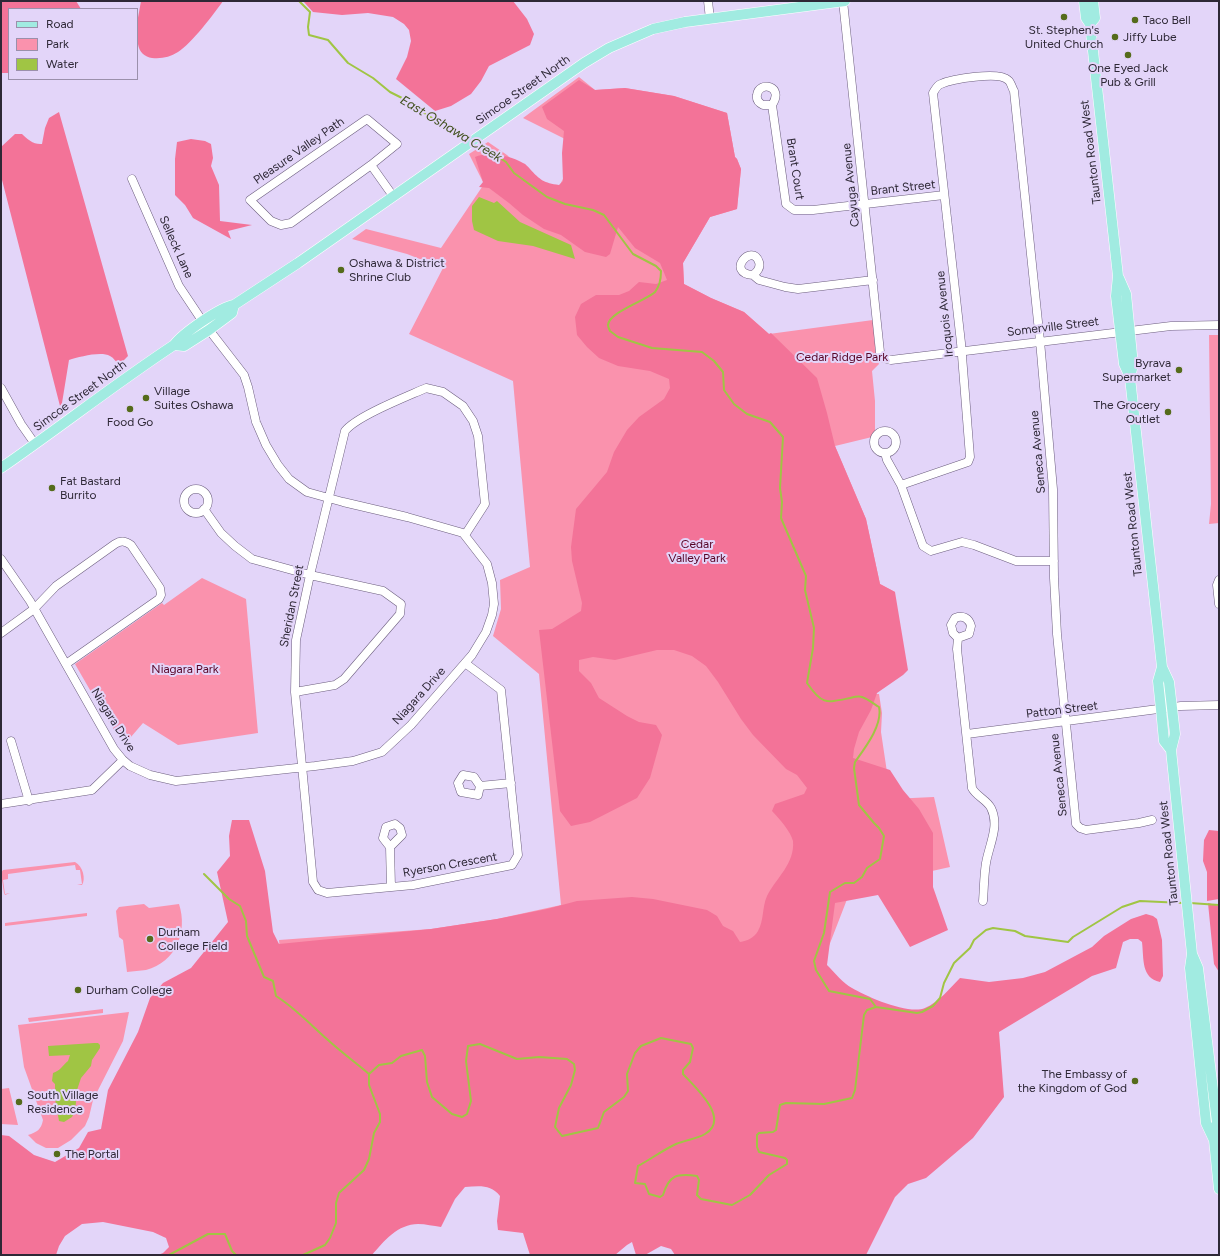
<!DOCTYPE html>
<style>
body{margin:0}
#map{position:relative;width:1220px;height:1256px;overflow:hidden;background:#e3d5f9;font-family:Figtree,sans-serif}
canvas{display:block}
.frame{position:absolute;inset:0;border:2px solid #2e2836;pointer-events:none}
.legend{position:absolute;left:8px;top:8px;width:130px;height:72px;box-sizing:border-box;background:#e3d5f9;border:1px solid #9b90ab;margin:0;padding:5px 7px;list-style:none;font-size:12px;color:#2e2836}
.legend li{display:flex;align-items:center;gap:8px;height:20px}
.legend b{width:20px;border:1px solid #9b90ab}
</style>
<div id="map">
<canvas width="1220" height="1256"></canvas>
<div class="frame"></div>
<ul class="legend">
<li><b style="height:5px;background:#a1ebe1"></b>Road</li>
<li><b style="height:11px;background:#fa92ad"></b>Park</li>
<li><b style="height:11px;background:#a0c544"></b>Water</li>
</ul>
</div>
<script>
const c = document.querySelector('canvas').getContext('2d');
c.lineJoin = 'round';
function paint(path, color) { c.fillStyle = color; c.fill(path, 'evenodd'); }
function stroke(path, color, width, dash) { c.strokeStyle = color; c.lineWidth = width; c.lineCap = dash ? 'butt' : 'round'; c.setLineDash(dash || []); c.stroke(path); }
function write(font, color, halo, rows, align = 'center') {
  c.font = font + ' Figtree,sans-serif'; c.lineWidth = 4; c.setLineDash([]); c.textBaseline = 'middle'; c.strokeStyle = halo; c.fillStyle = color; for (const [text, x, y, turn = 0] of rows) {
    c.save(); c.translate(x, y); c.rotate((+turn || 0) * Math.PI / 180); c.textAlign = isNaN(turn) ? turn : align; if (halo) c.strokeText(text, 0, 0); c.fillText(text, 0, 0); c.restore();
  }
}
paint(new Path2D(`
 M579 77 595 90 625 88 674 96 727 113 735 157 737 159 741 169 737 209 710 217 683 263 684 284 711 298 744 312 769 334 873 320 876 356 879 364 872 371 875 401V432L872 437 835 446 866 519 880 584 895 592 858 694H879L882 713 881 732 891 799 934 797 950 867 851 889 822 964 297 1160 279 940 431 929 497 919 561 905 539 674 493 636 501 609 500 580 530 567 513 381 409 334 443 268 407 254 352 239 366 229 441 248 484 184 469 154 488 142 507 155 530 177 556 193 579 146 523 118Z
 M1209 335H1219V523L1209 524 1211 504Z
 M202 578 246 599 258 733 178 745 143 723 124 745 105 716 75 664 162 603 164 605Z
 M75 862C83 866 86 879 82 885H77L82 884 80 870H76L75 865 8 874V879L3 880 5 894 10 893 5 895 4 893 1 873 3 870Z
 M144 904 149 908 179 904C188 932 176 962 146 970 140 971 133 971 127 972L123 940 119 937 116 911 119 907Z
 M87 913V916L5 926V923Z
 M103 1009V1013L29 1022 28 1018Z
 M129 1012 123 1041 93 1100 89 1117 85 1126 71 1140 58 1148H46L36 1143 28 1135C37 1132 41 1130 43 1120L24 1067 18 1025Z
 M9 1088 18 1125 1 1124V1089Z`), '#fa92ad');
paint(new Path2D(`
 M1 1H76L81 9H9V73H1Z
 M141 1H223C214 14 191 44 178 52 170 57 162 59 152 58 145 57 139 52 138 44 134 31 139 14 141 1Z
 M303 1H513L527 19 534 34 530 45 489 66 481 81 471 94 451 106 435 111 396 79 407 57 411 41 409 30 404 24 393 17 368 13 342 15 313 12Z
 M579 80 595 90 625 88 674 96 727 113 735 157 737 159 741 169 737 209 710 217 683 263 684 284 711 298 744 312 769 334 771 333 817 378 827 413 835 446 866 519 880 584 895 592 908 670 903 675 877 693 871 710 859 732 854 749 853 758 890 770 903 790 919 809 933 833V887L948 930 910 947 878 895 835 903 827 965C835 973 843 983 852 988 867 997 909 1015 925 1008 939 1002 949 989 960 978L989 982 1023 978 1045 972 1092 947 1104 936 1131 919 1146 914 1153 916 1157 919 1162 940 1163 976 1160 982C1141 978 1144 959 1142 942L1138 939H1130L1123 942 1116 968 1092 976 999 1032 1004 1097 973 1138 926 1178 908 1184 895 1197 866 1255H675L671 1249 661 1246 645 1255H636L632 1242 627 1245 615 1255H530L523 1233 498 1230 497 1221 500 1196C491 1184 479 1186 465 1187L455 1199 441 1227C433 1226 426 1224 418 1224 398 1224 384 1241 372 1255H158L163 1253 169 1247 166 1238 153 1232 103 1222 82 1224 65 1236 59 1246 56 1255H1V1135L9 1136 34 1155 55 1162 79 1148 88 1132 101 1129 108 1090 138 1032 150 998 163 983 191 968 228 922 217 872 230 856 229 836 232 820H249L265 871 273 932 279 944 431 929 497 919 547 909 577 901 632 897 653 899 707 910 717 916 723 926 733 931 740 942C747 941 754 938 758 931 764 921 762 907 767 896 776 878 795 864 793 841 791 832 779 818 772 811L775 804 804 794 807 788 797 775 786 769 753 735 741 719 718 682 706 666 692 656 674 650H657L615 660 593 657 579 660V671L591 683 599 698 627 716 639 722 656 725 662 735 650 778 637 798 590 822 571 826 560 811 539 630 552 629 581 611 582 603 572 561 571 547 576 509 607 472 614 452 627 430 639 417 664 399 670 388 669 379 650 371 618 366 599 358 587 347 577 335 575 317 581 304 596 295H619L629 291 639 282 656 284 667 280 660 263 635 248 618 227 610 254 606 257 585 252 561 235 544 229 523 215 509 203 489 188 479 187 483 182 475 157C488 151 511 156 523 163 526 164 528 167 530 169 540 180 544 183 559 185L563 181 562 153 564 131 547 119 542 107Z
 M59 112 128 356 119 365C116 362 114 358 110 356 101 351 79 357 69 360L62 403 60 406 1 176V147L15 134H22C27 139 34 145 42 144L45 128 49 118Z
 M191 139 205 141 211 144 213 158 211 166 219 185 220 221 252 225 228 231 231 239 193 218 185 205 175 195V159L177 142Z
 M1209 830 1219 831V899L1207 901V872L1203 861 1204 840Z
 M1208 903 1219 906V972L1214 964Z`), '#f37398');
paint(new Path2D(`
 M479 197 494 203 497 201 520 222 571 245 575 259 533 246 498 241 474 230 472 221V206Z
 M94 1043H98L100 1045V1048L92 1060 91 1066 81 1078 75 1096 76 1102 75 1111 72 1117 64 1122 59 1121 55 1099V1084L52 1081 53 1073C60 1071 63 1065 68 1061L70 1055 49 1056 48 1046Z`), '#a0c544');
stroke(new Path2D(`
 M299 1 310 12 308 27 309 35 328 40 348 63 373 78 390 92 406 100 430 117 455 128 470 138
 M477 143 506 162 514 173 547 197 565 204 593 210 604 215 633 254 656 266 661 271C661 279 660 286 655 292 647 300 609 312 608 325 608 327 609 329 610 331L618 337 652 348 702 352 714 361 723 372 724 390 734 404 747 414 770 422 783 437 780 488 782 502 781 518 806 576 805 590 814 628 813 648 807 683C822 705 826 703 850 698 854 697 859 696 862 697 868 699 874 704 879 707 883 725 865 748 855 762L854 768 859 805 874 823 879 828 884 836 880 859 867 868 862 877 854 883H845L830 892 824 933 814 961 816 970 829 991 870 999 876 1007
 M204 874 229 899 240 906 246 921 247 936 264 977 273 981 276 996C295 1008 311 1025 328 1040 341 1052 355 1062 369 1074
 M1190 903 1219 905
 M369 1074 379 1065 392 1063 401 1056 422 1050 425 1056 427 1082 432 1097 452 1114 462 1117 467 1114 471 1101 466 1061 468 1046 480 1044 517 1059 539 1057 567 1059 574 1064 575 1070 571 1085 559 1108 555 1127 562 1136 598 1128 604 1112 624 1097 628 1091 627 1074 635 1053 641 1046 661 1038 691 1044 693 1048 690 1062 683 1070V1074C695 1087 731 1119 705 1134 697 1139 685 1140 676 1144 663 1150 651 1159 638 1166L635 1183 645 1184 649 1194 660 1197 663 1195C669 1175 677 1173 697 1176L699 1180 697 1195 701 1199 732 1205 750 1195 769 1175 787 1164V1160L785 1158 759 1152 757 1147V1135L759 1133 773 1132 776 1130 780 1105 786 1103 824 1104 852 1098 855 1090 864 1015 867 1010 876 1007 917 1013 922 1012 933 1006 940 998 944 983 954 963 970 948 974 940 986 930 993 928 1015 931 1025 936 1068 942 1073 937 1122 907 1140 901 1183 903
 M169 1255 208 1234H225L232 1251 236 1255
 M303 1255 325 1245 330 1238 336 1223V1203L339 1193 364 1170 369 1159 374 1133 380 1122V1114L369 1085V1074`), '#a0c544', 2);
const minor = new Path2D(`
 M708 1 710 19
 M843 1 880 352 883 358 891 360 1171 326 1219 325
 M772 105H763C759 103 756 100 757 95 759 80 785 86 772 105L786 204 794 210H813L944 195
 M371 165 291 223 281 225 271 221 250 200 367 119 397 144 371 165 393 196
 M753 275C725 273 752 242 759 262 761 268 757 272 753 275L759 280 785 287 798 289 873 280
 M1 388 21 424 35 444
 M874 442a11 11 0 1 1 22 0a11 11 0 1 1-22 0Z
 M885 453 887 460 901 485 923 546 931 551 962 542 974 545 1016 561H1054
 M901 485 968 462 970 457 961 343 933 93C935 90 937 85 941 84 952 79 999 71 1008 80 1011 82 1012 88 1014 91L1040 341 1053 489 1054 578 1057 634 1076 824 1080 828 1086 830 1139 823 1152 820
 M184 501a12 12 0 1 1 24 0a12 12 0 1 1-24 0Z
 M204 509 221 533 235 546 252 559 310 575 383 591 401 604 400 614 344 679 335 685 295 692
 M1 559 30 601 114 749 123 760 130 766 150 775 176 781 315 766 353 761 382 752 411 725 472 655 486 632 492 615 494 604 492 583 487 564 463 533 407 517 343 502 307 492 289 479 278 465 266 445 256 422 248 387 244 375 203 322 179 286 132 179
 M1219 580 1217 585 1219 604
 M1 633 34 609 56 586 115 544C121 540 125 541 131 545L160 588 161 595 159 599 66 664
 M958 638 953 633 951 625 955 618C963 615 969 618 971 626L969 634 958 638 957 649 972 788C976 796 987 800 991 808 1000 826 989 845 986 863 984 875 984 888 983 901
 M465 663 501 690 518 855 512 865 413 885 327 893 318 890 313 882 295 692 296 640 310 575 345 431C357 416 406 397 426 388L443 392 463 406 473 421 478 436 485 504 465 535
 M967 734 1181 706 1219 705
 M11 741 29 801
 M480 786 474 777 463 775 458 783 461 792 478 795 480 786 511 783
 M1 804 92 790 123 760
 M390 847 402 835 400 828 395 824 386 827 383 838 390 847 391 887`);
const major = new Path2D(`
 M1084 1 1086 18 1090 24 1118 276 1116 296 1124 364 1130 377 1131 387 1162 667 1158 681 1161 709 1164 741 1171 750
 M1090 24 1095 18 1093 1
 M1119 278 1126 294 1133 365 1130 377
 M174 345 184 346 209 330 232 313 234 305
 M1 468C59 428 115 384 174 345 183 333 219 308 234 305L298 263 584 63 609 48 653 29 685 22 845 1
 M1162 667 1169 682 1175 734 1171 750 1192 954 1190 968 1206 1123 1214 1140
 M1192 954 1198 968 1217 1122 1214 1140 1219 1189`);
stroke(minor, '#6c5e7e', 9);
stroke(major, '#fff', 11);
stroke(minor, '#fff', 8);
stroke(major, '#a1ebe1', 10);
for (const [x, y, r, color] of [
 [1064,17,4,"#556b1b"],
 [1135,20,4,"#556b1b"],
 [1115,37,4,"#556b1b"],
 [1128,55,4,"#556b1b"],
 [341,270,4,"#556b1b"],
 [1179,370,4,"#556b1b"],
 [146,398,4,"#556b1b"],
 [130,409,4,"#556b1b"],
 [1168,412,4,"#556b1b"],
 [52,488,4,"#556b1b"],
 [150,939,4,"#556b1b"],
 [78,990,4,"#556b1b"],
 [1135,1081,4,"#556b1b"],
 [19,1102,4,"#556b1b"],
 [57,1154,4,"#556b1b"]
]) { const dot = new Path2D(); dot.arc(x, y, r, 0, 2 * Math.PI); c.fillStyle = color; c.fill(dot); stroke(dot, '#e3d5f9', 1.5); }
write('12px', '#2e2836', '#e3d5f9', [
 ["Taco Bell",1143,20],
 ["St. Stephen's",1064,30,"center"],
 ["United Church",1064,44,"center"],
 ["Jiffy Lube",1123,37],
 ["One Eyed Jack",1128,68,"center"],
 ["Pub & Grill",1128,82,"center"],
 ["Oshawa & District",349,263],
 ["Shrine Club",349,277],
 ["Byrava",1171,363,"right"],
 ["Supermarket",1171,377,"right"],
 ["Village",154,391],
 ["Suites Oshawa",154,405],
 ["The Grocery",1160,405,"right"],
 ["Outlet",1160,419,"right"],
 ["Food Go",130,422,"center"],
 ["Fat Bastard",60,481],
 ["Burrito",60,495],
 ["Durham",158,932],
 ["College Field",158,946],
 ["Durham College",86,990],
 ["The Embassy of",1127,1074,"right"],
 ["the Kingdom of God",1127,1088,"right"],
 ["South Village",27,1095],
 ["Residence",27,1109],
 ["The Portal",65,1154]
], 'left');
write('12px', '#2e2836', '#e3d5f9', [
 ["Simcoe Street North",523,90,-35],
 ["Pleasure Valley Path",299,151,-35],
 ["Taunton Road West",1091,152,-97],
 ["Brant Court",795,169,81],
 ["Cayuga Avenue",851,185,-96],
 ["Brant Street",903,188,-6],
 ["Selleck Lane",176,247,66],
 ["Iroquois Avenue",945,314,-96],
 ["Somerville Street",1053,327,-7],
 ["Simcoe Street North",80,396,-36],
 ["Seneca Avenue",1038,452,-95],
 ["Taunton Road West",1133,524,-96],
 ["Sheridan Street",292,606,-79],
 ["Niagara Drive",419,696,-48],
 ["Patton Street",1062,710,-7],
 ["Niagara Drive",113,720,58],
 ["Seneca Avenue",1059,775,-96],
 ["Taunton Road West",1169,853,-96],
 ["Ryerson Crescent",450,865,-10]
]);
write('12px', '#570527', '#e3d5f9', [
 ["Cedar Ridge Park",842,357],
 ["Cedar",697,544],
 ["Valley Park",697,558],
 ["Niagara Park",185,669]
]);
write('italic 13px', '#42511f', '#e3d5f9', [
 ["East Oshawa Creek",451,129,31]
]);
</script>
